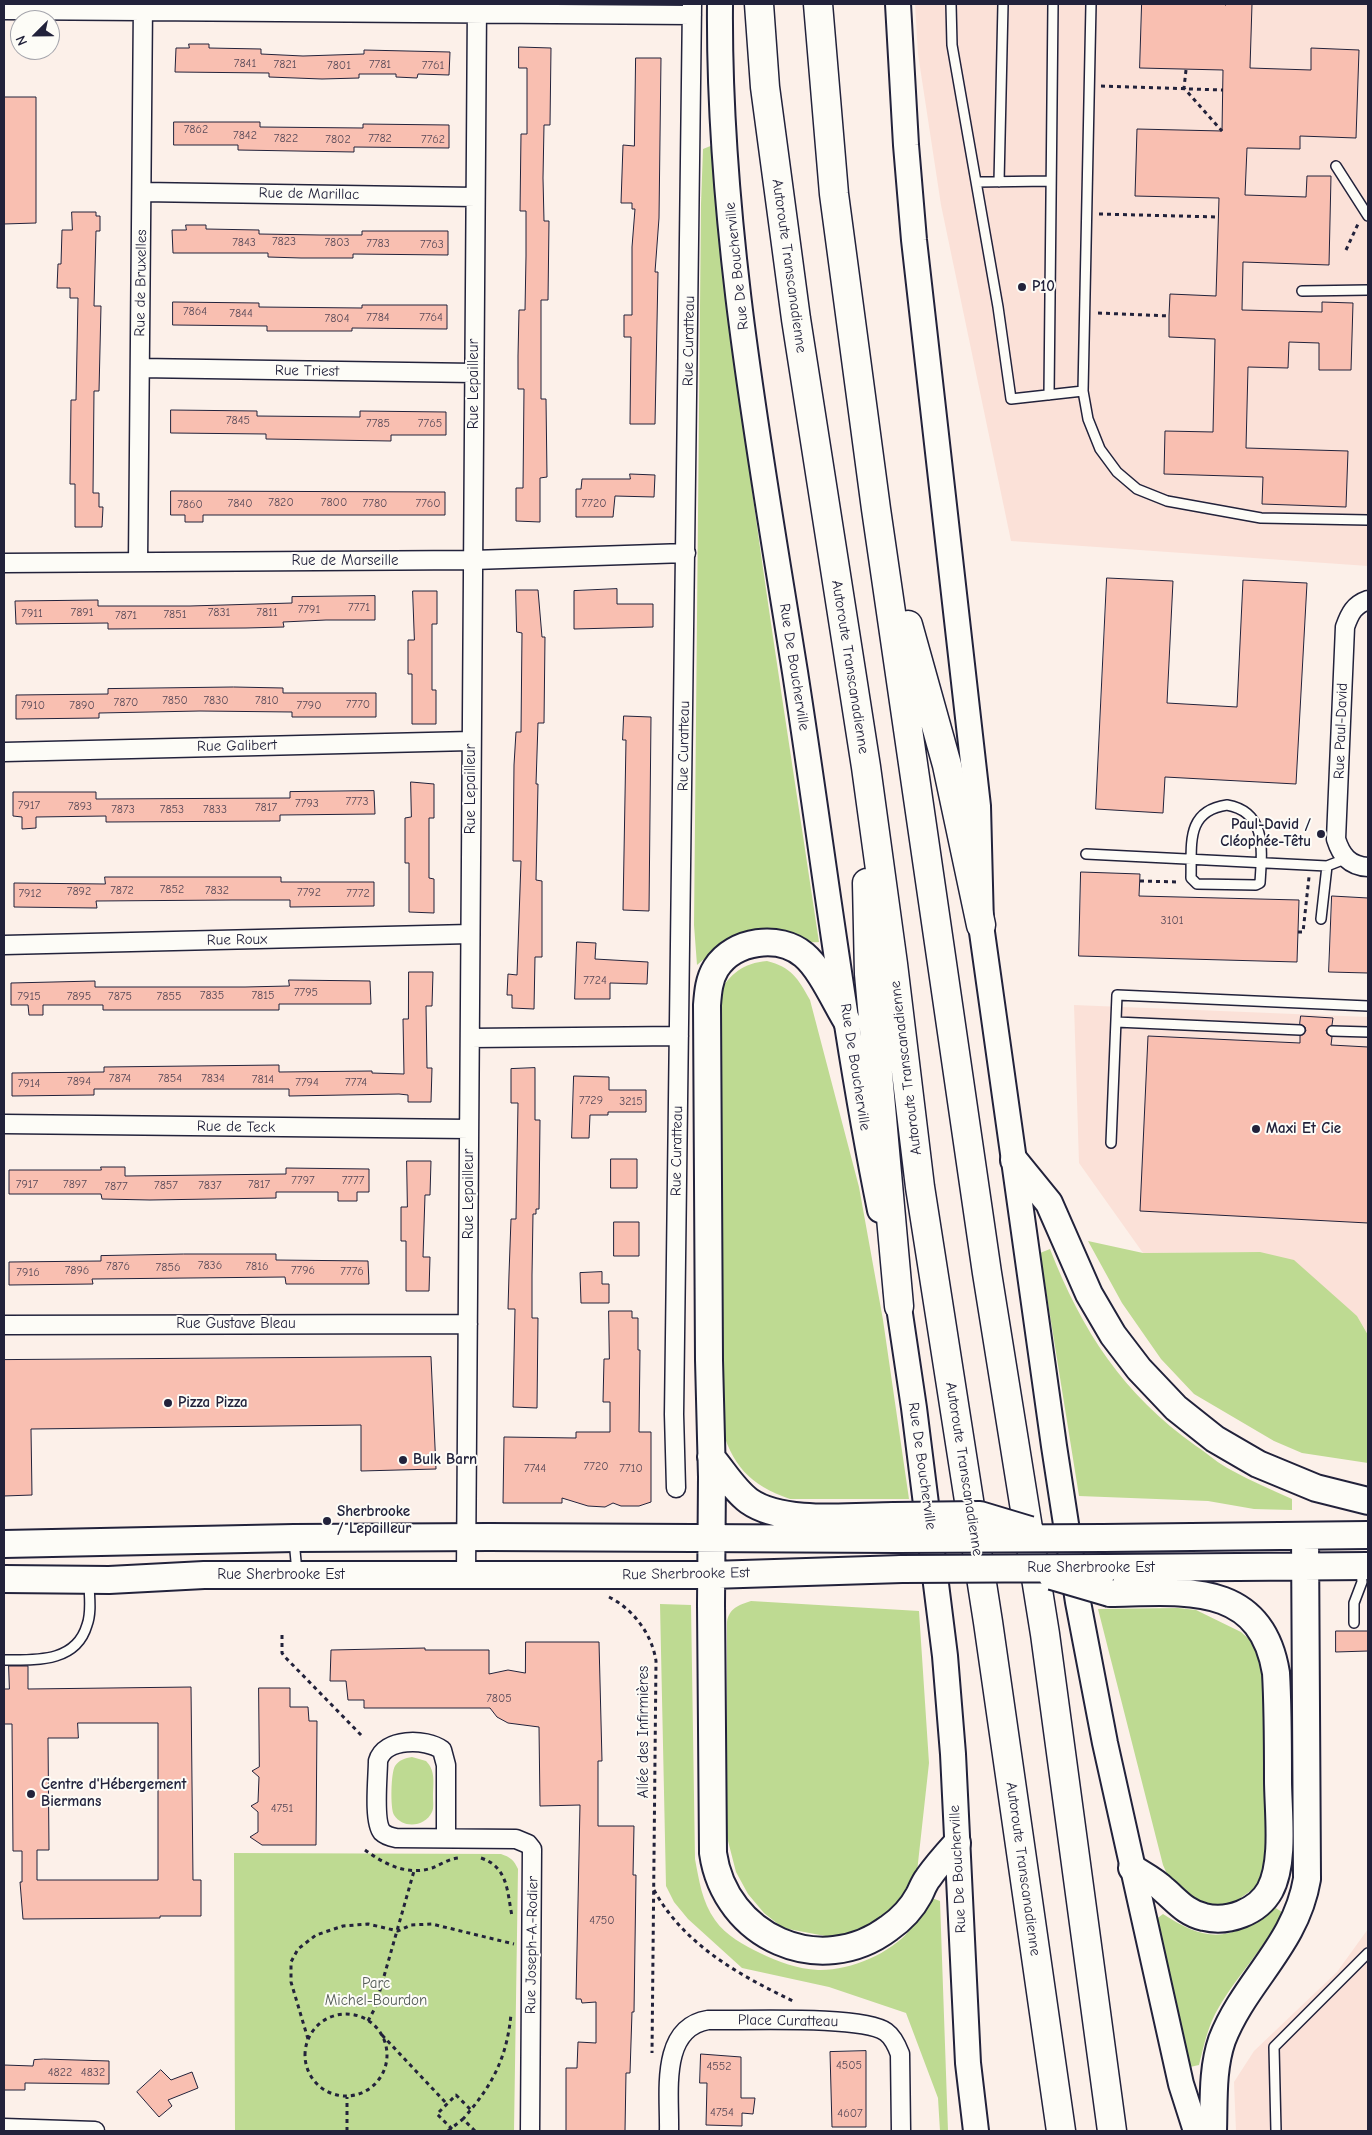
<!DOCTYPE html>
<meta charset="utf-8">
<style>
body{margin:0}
#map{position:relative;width:1372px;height:2135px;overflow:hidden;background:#fcf0e9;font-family:"Comic Neue",sans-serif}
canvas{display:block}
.frame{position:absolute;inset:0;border:5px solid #22223b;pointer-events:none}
.north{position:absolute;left:10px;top:10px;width:50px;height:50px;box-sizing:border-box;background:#fdfcf7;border:1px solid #a5a5ac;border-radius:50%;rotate:247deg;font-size:14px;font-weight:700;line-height:20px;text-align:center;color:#22223b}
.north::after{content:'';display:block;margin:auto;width:18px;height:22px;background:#22223b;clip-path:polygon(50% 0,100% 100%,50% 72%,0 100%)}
</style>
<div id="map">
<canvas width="1372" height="2135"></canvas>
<div class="frame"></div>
<div class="north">N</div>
</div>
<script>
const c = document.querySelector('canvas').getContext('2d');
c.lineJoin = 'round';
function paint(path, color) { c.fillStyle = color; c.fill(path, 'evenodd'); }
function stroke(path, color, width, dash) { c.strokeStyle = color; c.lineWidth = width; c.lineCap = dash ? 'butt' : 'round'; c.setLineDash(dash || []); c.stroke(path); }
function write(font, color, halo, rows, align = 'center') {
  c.font = font + ' "Comic Neue",sans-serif'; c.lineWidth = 4; c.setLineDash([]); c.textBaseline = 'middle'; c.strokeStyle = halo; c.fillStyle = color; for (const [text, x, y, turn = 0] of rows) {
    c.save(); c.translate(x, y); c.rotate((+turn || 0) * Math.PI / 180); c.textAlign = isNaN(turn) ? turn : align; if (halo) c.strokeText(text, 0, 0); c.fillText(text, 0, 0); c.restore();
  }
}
paint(new Path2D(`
 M915 4H1368V566L1011 541 941 205 918 54Z
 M1074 1005 1368 1017V1335L1357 1316 1260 1252 1143 1253 1079 1163Z
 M1368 1929V2131H1236L1234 2082 1254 2051 1337 1972Z`), '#fbe1d8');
paint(new Path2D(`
 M713 145C735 412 780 677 819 942 805 944 796 936 783 932 749 922 722 945 697 965L694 925 701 204 703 149Z
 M767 961C791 967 798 978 810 1000L859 1187 883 1320 909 1499H790C750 1485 731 1465 721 1424L718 994C730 974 743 963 767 961Z
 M1088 1241 1143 1253 1260 1252 1294 1260 1357 1316 1368 1335V1463L1302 1453 1274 1441 1194 1394 1161 1359 1122 1303Z
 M1050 1249C1082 1331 1123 1394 1196 1446 1208 1454 1219 1464 1231 1470 1251 1481 1272 1490 1292 1499V1510L1254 1509 1208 1501 1079 1496 1040 1253Z
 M751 1601 919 1611 929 1763 917 1872 895 1907 855 1934 836 1938 783 1928 764 1913 748 1894 736 1872 727 1837V1622C729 1608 739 1605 751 1601Z
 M660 1604 691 1605 695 1859C699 1880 702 1902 715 1920 726 1936 744 1945 760 1953 778 1962 798 1969 818 1970 849 1971 890 1954 910 1930 918 1921 923 1907 929 1897L940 1901 948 2131H940L938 2098 906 2013 829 1987 742 1968 688 1919 674 1902 666 1886Z
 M1178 1608 1196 1610 1241 1632 1251 1641 1265 1671 1266 1861 1256 1887 1232 1904 1219 1907 1202 1906 1172 1885 1163 1865 1098 1609Z
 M412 1757 426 1761C436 1771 433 1783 433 1797 433 1802 434 1808 432 1812 425 1827 403 1829 394 1815 390 1808 391 1772 395 1766 399 1760 405 1758 412 1757Z
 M234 1853 501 1854C510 1857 514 1860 518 1869L514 2131H235Z
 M1274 1907 1282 1912C1266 1947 1238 1974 1219 2007 1208 2025 1204 2045 1199 2065L1190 2067 1155 1920 1163 1914C1208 1944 1232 1941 1274 1907Z`), '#beda92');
const building = new Path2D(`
 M1142 4H1252L1250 68 1311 70V48L1359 50 1356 138 1300 136V149L1247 148 1245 195 1306 197 1307 176H1331L1329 265 1243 262 1242 310 1322 312V302L1353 303 1351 370H1319V343L1289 342 1288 368 1248 367 1246 448 1348 451 1346 507 1262 504 1263 477 1164 474 1165 431 1213 432 1215 339 1169 337V316L1170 294 1216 296 1219 198 1135 196 1137 129 1222 131 1223 70 1140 68Z
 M189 44H209V48L261 49V54L303 56 364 54V50L450 52 449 75 418 74 417 78 396 77V74H359V78L322 79 269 77V73L175 72 176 48H189Z
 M519 47 551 48 550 125H544L543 178 544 221H549L548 300H541V399H546L547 477 540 478V522L516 521V488H523L524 389H518V356L519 310H525L526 256V211H520L521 134H527V68H519Z
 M636 58H661L659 218 655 272H658L655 424H630L631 337H624V315H632V247L635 209H632V203H621L623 145 634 146Z
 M4 97H36V223L4 224Z
 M174 122H260V127L363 128V124L449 125V148L354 147V152L238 150V145H174Z
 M72 212H96V216H100V231H96L94 306H101L99 391H94L93 493H99V507H103L102 527H75V484H70L71 400H76L78 298H70V288H57L58 264H61L62 230H72Z
 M186 225H206V229L259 230V234L320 235H362V231H448V255L353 254V258H301L268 257V253H173L172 230H186Z
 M173 302 259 303V307L362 308V305H447V329L352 328V331H267V326L173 325Z
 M171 410 257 411V416L360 417V411L446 412V435H391V441L266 439V434L171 433Z
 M630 474 655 475 654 497 615 496 613 517H576V489H581L582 479H630Z
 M171 491 445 492V515H203V522H185V515H171Z
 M1107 578 1173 581 1167 703 1237 707 1243 580 1307 583 1296 784 1165 777 1163 813 1096 809Z
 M617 589V604H653V627L574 629V591Z
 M516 590H538L542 637H545L544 723H538L536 784H538L536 880 542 881V957H535L534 1009 512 1008V995H507L508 974 517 975 521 861H513L514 765 516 732H521L522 633 517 632Z
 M413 591H437V624H432V690H436V724H412V674H408V640H414Z
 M375 596V620H326L283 622 284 627 246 628 108 629V623L16 624 15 601 98 600V606H190L292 603V597Z
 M234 687 283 688V693H376V717H292V712L200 711 99 713V718L16 719V695L108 694V689Z
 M624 716 651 717 649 911 623 910 626 740H623Z
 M411 782 434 784V818H429V878L434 879V913L409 912V863H405V818L411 817Z
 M374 791 375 814 280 815V821L106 822V816L36 817V828L22 829V817L13 816V792H96V799L290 798V792Z
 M1081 872 1140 874 1139 896 1299 900 1297 962 1079 956Z
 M105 877H281V882H374V906L290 907V900H232L96 901 97 908 14 907V883L105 884Z
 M1332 896 1368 898V973L1329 972Z
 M577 942 596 943 595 959 648 962 647 984 610 983V999H575Z
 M409 972H433L432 1006H426L427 1068H432L431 1102H408V1095L399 1094 289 1096V1089H94V1095L12 1096V1073L104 1072V1067L279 1065V1072L372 1071V1073L404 1074 403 1019H408Z
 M289 980 370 981 371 1004H279V1010H103V1005H43V1015H29L28 1005H11V983L95 981V987H245L289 986Z
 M1301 1016 1333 1018 1332 1025 1326 1030 1327 1034 1332 1037 1331 1045 1368 1047V1223L1140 1211 1148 1036 1300 1043V1036L1306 1031 1305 1027 1300 1024Z
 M535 1068V1120H540L539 1209H536V1214H533L532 1275V1318H538L537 1408 513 1407 515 1309H508L509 1274 511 1219H516L518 1103H511V1069Z
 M574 1076 609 1077V1090H646V1112H608V1115H590L589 1138H572Z
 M611 1159H637V1188H611Z
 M407 1161H431L430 1195H425L423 1257H430L429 1291H406V1241H401V1207H407Z
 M101 1167H125V1176L286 1174V1168L369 1169V1192H357V1201H338V1192H276V1198L150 1200 102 1199 101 1194H9V1170H101Z
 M614 1222H639V1256H614Z
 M184 1254H276V1260L368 1261 369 1284H286L285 1277 92 1279 93 1284 9 1285V1262L101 1261V1256Z
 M602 1272V1284H609V1303H581L580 1273Z
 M609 1311H632V1318H638V1350H640L639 1432H651V1502L639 1506H621L613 1503 605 1507 588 1506 562 1498V1503H503L504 1437 576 1438V1432H610V1402H603L604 1359H609Z
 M431 1357 436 1469 361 1471V1425L31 1429 32 1495 4 1496V1360Z
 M1336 1631H1368V1651L1336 1652Z
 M526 1642H599L602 1761H598V1826H634L633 1875H636L634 2012H632L630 2073H626L625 2131H566V2068H577L578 2042 596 2043V2002L582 2003 581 1999H576L580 1805 540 1806 539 1727 508 1723 497 1717 490 1708H364V1700H348L346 1681H330L331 1650 425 1648V1650H489V1674L508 1670 525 1673Z
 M9 1666H28V1689L191 1687 193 1880H201V1916H160V1918L23 1919 20 1882H22V1851H13L12 1724H4V1689H9ZM78 1723H158V1880H37V1850H49L48 1738H78Z
 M259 1688H290V1707H308L309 1721H317L316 1845H262L250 1837 258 1832V1812L251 1806 258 1802 259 1777 252 1771 259 1767Z
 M866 2051V2127H832L830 2052Z
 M701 2054 741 2057V2098H755L753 2114 742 2113V2126L706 2125 707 2083H700Z
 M44 2059 109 2061V2084L25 2083V2090H4V2065L33 2066 34 2060Z
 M161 2070 171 2080 192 2072 198 2088 168 2100 172 2106 159 2117 137 2092Z`);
paint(building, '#f9bfb1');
stroke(building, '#22223b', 1);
const service = new Path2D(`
 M951 4 952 45 998 307 1011 399 1083 391
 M1091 4 1083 391 1088 419 1100 449 1117 472 1137 489 1167 501 1261 518 1368 520
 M1336 166 1368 216
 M976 182 1051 181
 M999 182 1003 4
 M1302 291 1368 290
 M1049 395 1053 4
 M1227 805C1267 812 1262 850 1260 883L1256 885 1197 884 1191 878C1192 845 1185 811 1227 805Z
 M1086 854 1327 866 1345 859
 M1321 919 1327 866
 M1116 1022 1300 1030
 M1332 1031 1368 1032
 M1111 1143 1117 995 1368 1006
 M294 1540 297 1572
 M1354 1623V1603L1362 1582 1361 1568
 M4 1660C35 1660 76 1663 87 1625 92 1612 89 1595 89 1582
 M1276 2131 1274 2047 1368 1953`);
const minor = new Path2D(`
 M4 10 692 15
 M142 192 475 197
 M140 368 474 373
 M138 562 143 4
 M4 563 473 560 686 553
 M1368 600C1354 605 1350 613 1345 627L1336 839C1341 855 1349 866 1368 867
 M4 752 471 741
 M4 945 470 934
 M470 1038 679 1036
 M4 1124 469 1129
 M4 1325 468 1324
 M676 1488 674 1414 692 4
 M466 1574 477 4
 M446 1838V1765L442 1750C426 1738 384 1738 378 1761 378 1776 373 1821 382 1832 386 1836 391 1837 396 1838L516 1839 528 1844 532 1849 530 2131
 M4 2128 95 2131
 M669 2131C670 2095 659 2028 708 2020 742 2021 862 2015 886 2032 893 2037 897 2046 900 2054L901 2131`);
const secondary = new Path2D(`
 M720 4C718 227 760 452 795 672 823 852 844 1033 880 1210
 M898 4 906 145 914 240 978 806 981 925 1054 1446 1078 1602 1105 1743 1181 2084 1196 2131
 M896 1287 914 1408 945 1656 953 1754 968 2063 976 2131`);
const primary = new Path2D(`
 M848 1023C836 1004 821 969 804 955 779 934 734 940 716 968 709 979 708 992 707 1005L709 1360 712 1477 711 1604 713 1853C725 1937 820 1980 889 1928 902 1919 912 1908 919 1895 922 1889 924 1883 928 1878 937 1865 947 1854 957 1843
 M1014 1160 1049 1203 1089 1294 1113 1335 1139 1369 1176 1408 1215 1439 1258 1464 1316 1488 1368 1501
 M711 1457C723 1471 734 1490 749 1501 783 1525 853 1516 894 1516
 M1103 1538 1368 1535
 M4 1544 294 1538 489 1537 897 1539
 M1107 1568 1368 1566
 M4 1579 109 1580 204 1575H711L902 1569
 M1110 1593C1182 1592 1261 1580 1276 1673 1278 1708 1278 1744 1278 1780 1278 1811 1285 1862 1270 1890 1258 1912 1228 1923 1204 1917 1186 1913 1177 1901 1164 1890 1155 1881 1143 1875 1132 1868
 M1213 2131C1214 2101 1212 2069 1222 2040 1245 1981 1296 1945 1307 1879L1305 1536`);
const motorway = new Path2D(`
 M759 4 765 87 796 319 866 767 893 964 920 1187 988 1622 1061 2131
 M818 4 834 194 876 509 987 1273 1045 1634 1112 2131
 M908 625 947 765 981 925
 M867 883 869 974 899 1306`);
stroke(service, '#22223b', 12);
stroke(minor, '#22223b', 21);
stroke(secondary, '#22223b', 28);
stroke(primary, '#22223b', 30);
stroke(motorway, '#22223b', 31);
stroke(new Path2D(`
 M1225 4H1226
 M1186 70 1184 88 1222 131
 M1101 86 1223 90
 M1099 214 1218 217
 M1346 250 1358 224
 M1098 313 1169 316
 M1140 881 1179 882
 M1298 932H1303L1309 877
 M609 1597C633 1609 652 1634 656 1661L652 2053
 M282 1635V1653L285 1657 362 1736
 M365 1850C384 1864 407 1876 432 1868 440 1865 448 1859 458 1858
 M481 1858C508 1867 507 1891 512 1916
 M654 1890C684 1945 739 1975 793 2001
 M305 2055a41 41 0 1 1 82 0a41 41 0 1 1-82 0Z
 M368 2021 375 2008 414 1871
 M382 2035 447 2104
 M308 2039 291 1982V1962L298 1949 316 1935 343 1926 368 1924 398 1931 411 1925 432 1924 514 1944
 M452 2129 437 2114 456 2095 471 2110
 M347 2131V2097
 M448 2131 463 2119
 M475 2131 463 2119C492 2086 507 2058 511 2014`), '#22223b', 3, [4, 4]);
stroke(service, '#fdfcf7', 9);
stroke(minor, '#fdfcf7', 18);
stroke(secondary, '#fdfcf7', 24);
stroke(primary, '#fdfcf7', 26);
stroke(motorway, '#fdfcf7', 28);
const primaryBridge = new Path2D(`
 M894 1516 980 1515 1030 1530
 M897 1539 1103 1538
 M902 1569 1107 1568
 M1052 1576 1110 1593`);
stroke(primaryBridge, '#22223b', 30, []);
stroke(primaryBridge, '#fdfcf7', 26);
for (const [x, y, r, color] of [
 [1022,287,5,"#22223b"],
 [1321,834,5,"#22223b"],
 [1256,1129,5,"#22223b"],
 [168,1403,5,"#22223b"],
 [403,1460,5,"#22223b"],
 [327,1521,5,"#22223b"],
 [31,1794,5,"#22223b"]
]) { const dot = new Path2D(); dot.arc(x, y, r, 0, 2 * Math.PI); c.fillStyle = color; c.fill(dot); stroke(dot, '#fdfcf7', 2); }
write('12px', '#584958', null, [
 ["7841",245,64],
 ["7821",285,65],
 ["7781",380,65],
 ["7801",339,66],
 ["7761",433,66],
 ["7862",196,130],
 ["7842",245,136],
 ["7822",286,139],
 ["7782",380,139],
 ["7802",338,140],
 ["7762",433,140],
 ["7823",284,242],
 ["7843",244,243],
 ["7803",337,243],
 ["7783",378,244],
 ["7763",432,245],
 ["7864",195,312],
 ["7844",241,314],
 ["7784",378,318],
 ["7764",431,318],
 ["7804",337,319],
 ["7845",238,421],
 ["7785",378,424],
 ["7765",430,424],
 ["7820",281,503],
 ["7800",334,503],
 ["7840",240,504],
 ["7780",375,504],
 ["7760",428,504],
 ["7720",594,504],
 ["7860",190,505],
 ["7771",359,608],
 ["7791",309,610],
 ["7891",82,613],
 ["7831",219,613],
 ["7811",267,613],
 ["7911",32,614],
 ["7851",175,615],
 ["7871",126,616],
 ["7850",175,701],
 ["7830",216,701],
 ["7810",267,701],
 ["7870",126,703],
 ["7770",358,705],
 ["7910",33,706],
 ["7890",82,706],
 ["7790",309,706],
 ["7773",357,802],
 ["7793",307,804],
 ["7917",29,806],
 ["7893",80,807],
 ["7817",266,808],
 ["7873",123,810],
 ["7853",172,810],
 ["7833",215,810],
 ["7852",172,890],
 ["7872",122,891],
 ["7832",217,891],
 ["7892",79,892],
 ["7792",309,893],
 ["7912",30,894],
 ["7772",358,894],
 ["3101",1172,921],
 ["7724",595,981],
 ["7795",306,993],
 ["7835",212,996],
 ["7815",263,996],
 ["7915",29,997],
 ["7895",79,997],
 ["7875",120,997],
 ["7855",169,997],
 ["7874",120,1079],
 ["7854",170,1079],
 ["7834",213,1079],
 ["7814",263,1080],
 ["7894",79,1082],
 ["7794",307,1083],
 ["7774",356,1083],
 ["7914",29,1084],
 ["7729",591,1101],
 ["3215",631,1102],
 ["7797",303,1181],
 ["7777",353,1181],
 ["7917",27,1185],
 ["7897",75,1185],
 ["7817",259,1185],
 ["7857",166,1186],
 ["7837",210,1186],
 ["7877",116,1187],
 ["7836",210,1266],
 ["7876",118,1267],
 ["7816",257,1267],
 ["7856",168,1268],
 ["7896",77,1271],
 ["7796",303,1271],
 ["7776",352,1272],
 ["7916",28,1273],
 ["7720",596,1467],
 ["7744",535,1469],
 ["7710",631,1469],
 ["7805",499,1699],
 ["4751",282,1809],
 ["4750",602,1921],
 ["4505",849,2066],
 ["4552",719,2067],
 ["4822",60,2073],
 ["4832",93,2073],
 ["4754",722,2113],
 ["4607",850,2114]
]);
write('15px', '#22223b', '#fdfcf7', [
 ["Rue de Marillac",309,194,1],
 ["Rue De Boucherville",737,266,-96],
 ["Autoroute Transcanadienne",789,266,82],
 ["Rue de Bruxelles",141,283,-89],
 ["Rue Curatteau",689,341,-89],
 ["Rue Triest",307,371,1],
 ["Rue Lepailleur",474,384,-90],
 ["Rue de Marseille",345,561],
 ["Rue De Boucherville",794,667,81],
 ["Autoroute Transcanadienne",850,667,81],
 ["Rue Paul-David",1341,731,-88],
 ["Rue Galibert",237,746,-1],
 ["Rue Curatteau",684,746,-89],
 ["Rue Lepailleur",471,789,-90],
 ["Rue Roux",237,940,-1],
 ["Rue De Boucherville",855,1067,81],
 ["Autoroute Transcanadienne",906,1068,-97],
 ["Rue de Teck",236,1127,1],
 ["Rue Curatteau",677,1151,-89],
 ["Rue Lepailleur",469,1194,-90],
 ["Rue Gustave Bleau",236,1324],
 ["Rue De Boucherville",922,1466,82],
 ["Autoroute Transcanadienne",964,1469,81],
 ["Rue Sherbrooke Est",1091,1568],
 ["Rue Sherbrooke Est",686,1574,-1],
 ["Rue Sherbrooke Est",281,1575],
 ["Allée des Infirmières",644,1732,-90],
 ["Rue De Boucherville",958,1869,-93],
 ["Autoroute Transcanadienne",1023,1869,82],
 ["Rue Joseph-A.-Rodier",532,1945,-89],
 ["Place Curatteau",788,2021,1]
]);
write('bold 15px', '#22223b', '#fdfcf7', [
 ["P10",1032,287],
 ["Paul-David /",1311,825,"right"],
 ["Cléophée-Têtu",1311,842,"right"],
 ["Maxi Et Cie",1266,1129],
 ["Pizza Pizza",178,1403],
 ["Bulk Barn",413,1460],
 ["Sherbrooke",337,1512],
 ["/ Lepailleur",337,1529],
 ["Centre d'Hébergement",41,1785],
 ["Biermans",41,1802]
], 'left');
write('15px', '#515955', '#fdfcf7', [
 ["Parc",376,1984],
 ["Michel-Bourdon",376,2001]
]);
</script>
